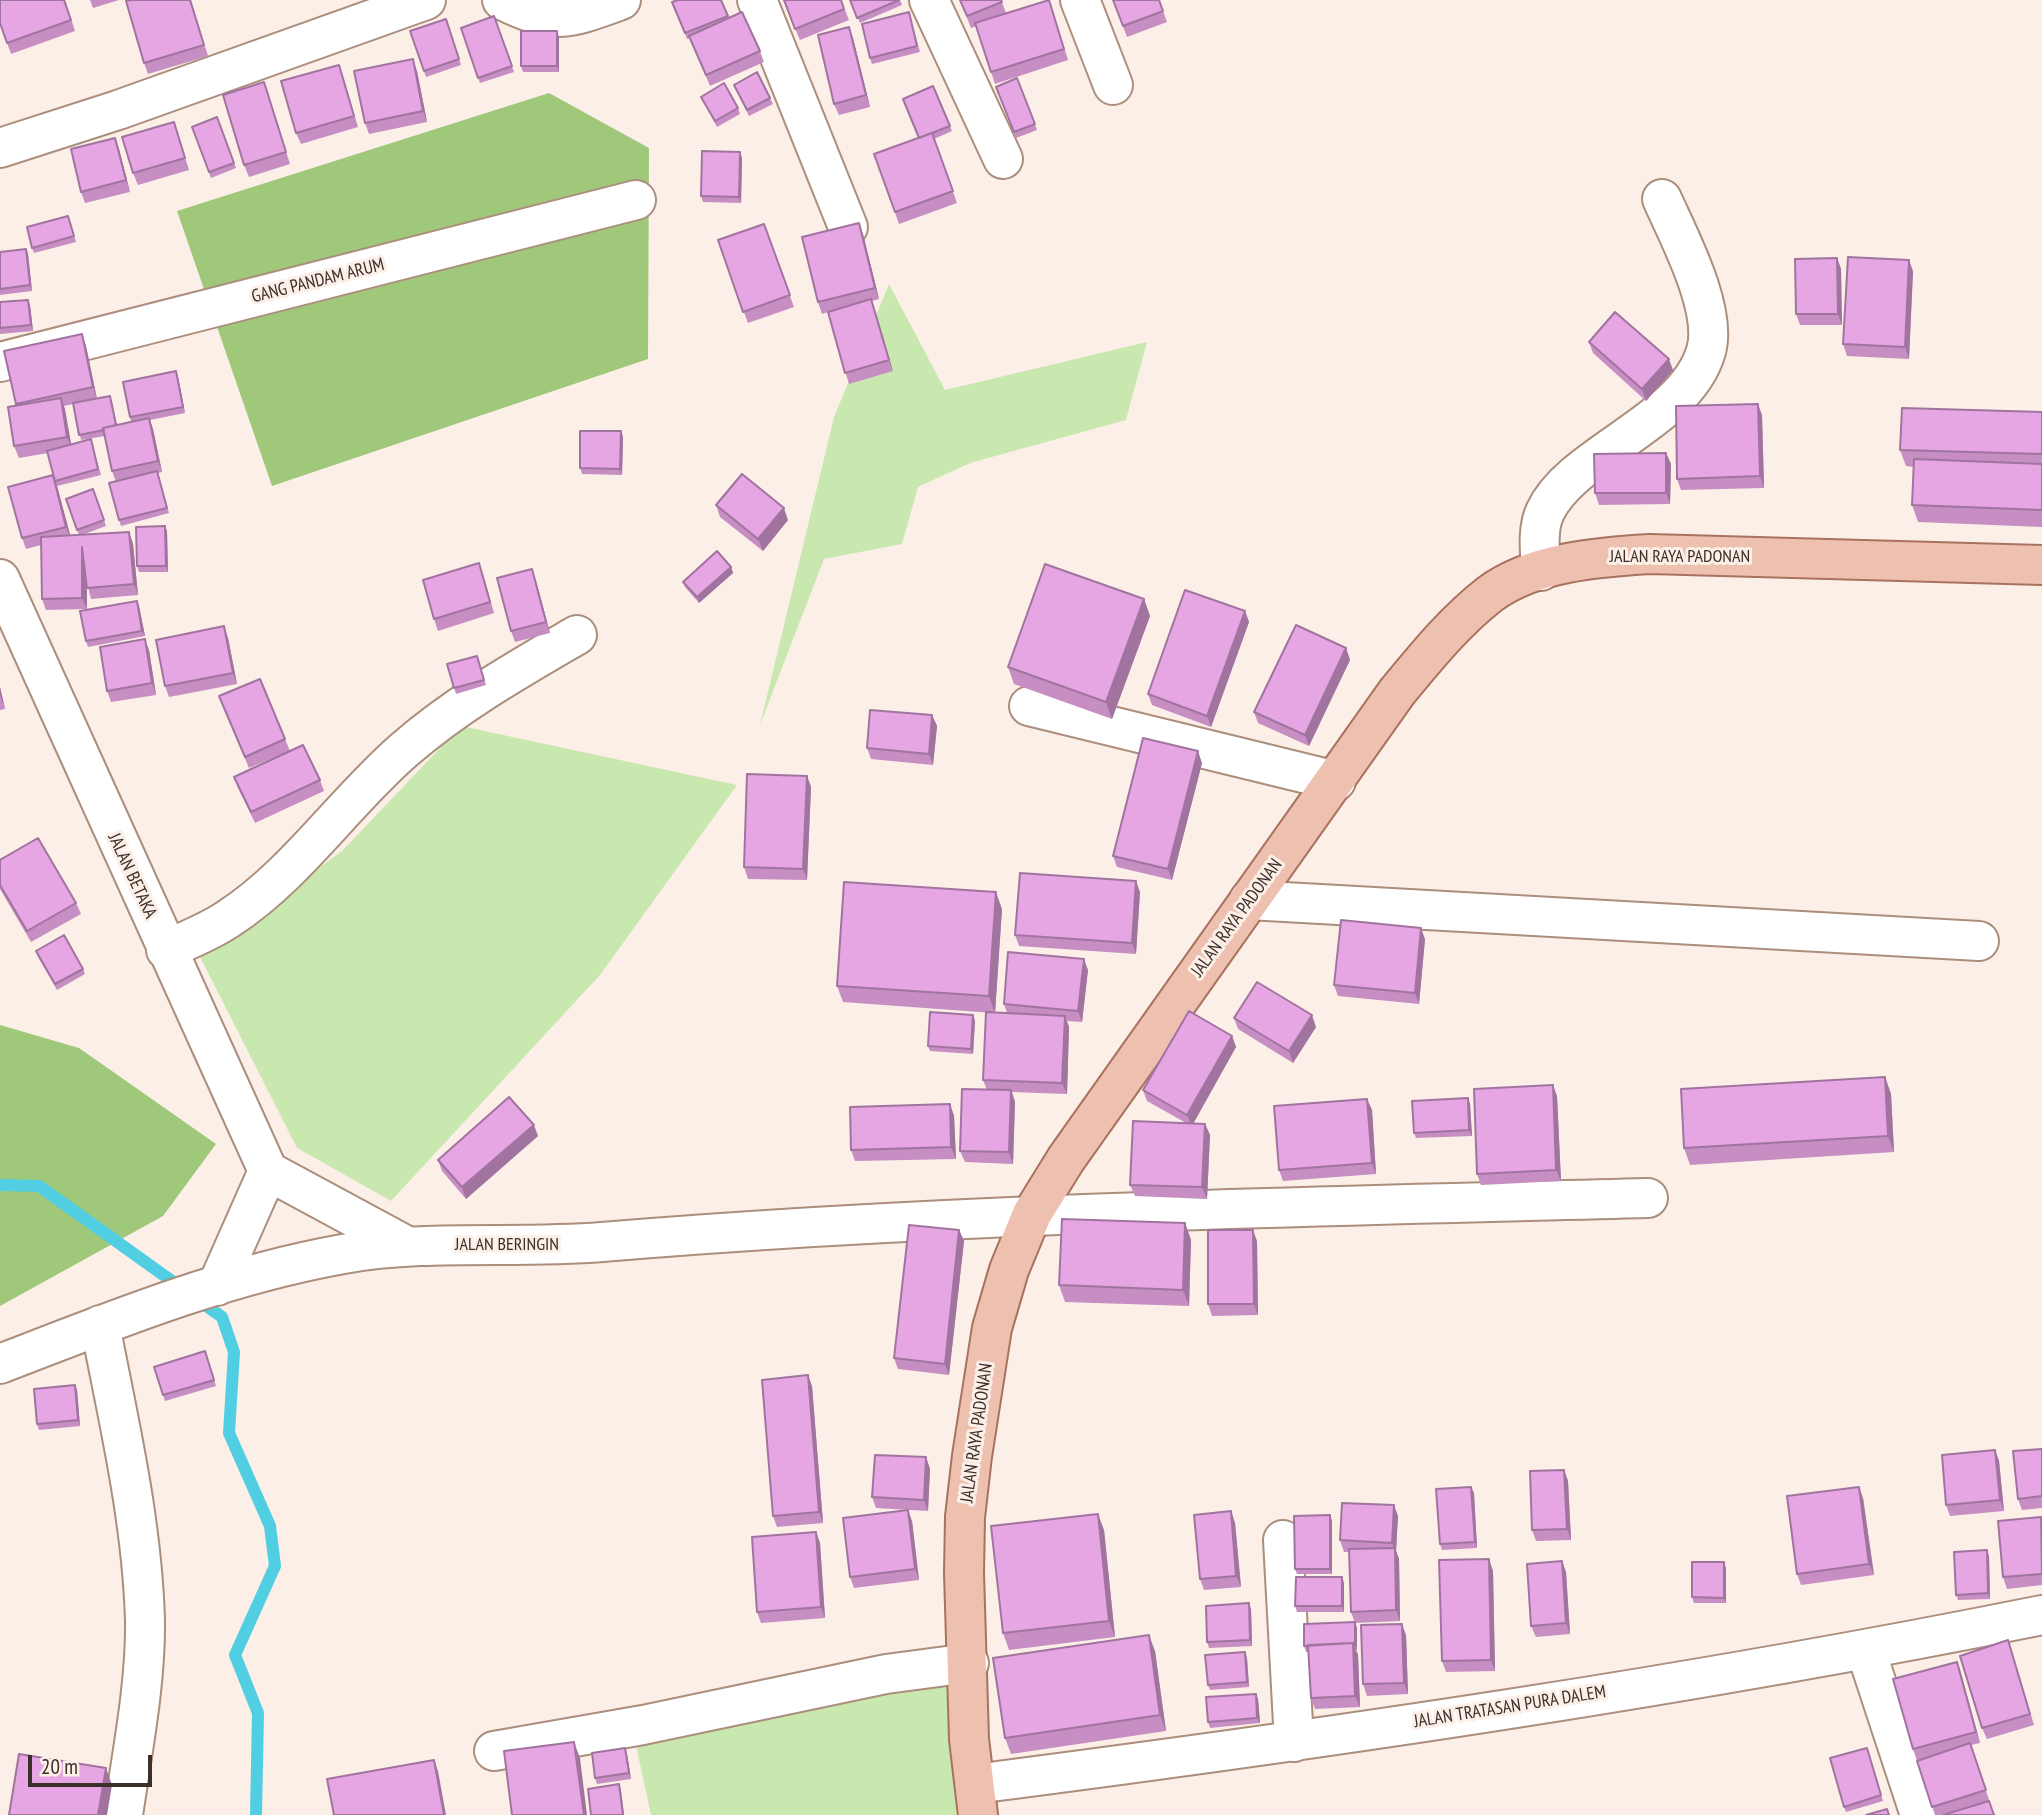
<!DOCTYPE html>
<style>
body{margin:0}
#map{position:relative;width:2042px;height:1815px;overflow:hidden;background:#fcefe8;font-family:"PT Sans Narrow",sans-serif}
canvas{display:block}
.scale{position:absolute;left:28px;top:1755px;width:124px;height:32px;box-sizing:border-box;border:4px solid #3c2f28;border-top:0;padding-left:9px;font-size:21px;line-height:24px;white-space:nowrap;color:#3c2f28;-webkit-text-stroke:5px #fcefe8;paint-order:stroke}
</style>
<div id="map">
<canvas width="2042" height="1815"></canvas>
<div class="scale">20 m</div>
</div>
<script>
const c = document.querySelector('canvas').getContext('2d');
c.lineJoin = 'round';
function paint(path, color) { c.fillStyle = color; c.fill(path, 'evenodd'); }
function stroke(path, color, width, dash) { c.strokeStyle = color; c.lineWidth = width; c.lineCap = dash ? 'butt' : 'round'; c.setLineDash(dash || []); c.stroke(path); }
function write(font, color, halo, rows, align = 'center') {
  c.font = font + ' "PT Sans Narrow",sans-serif'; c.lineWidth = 6; c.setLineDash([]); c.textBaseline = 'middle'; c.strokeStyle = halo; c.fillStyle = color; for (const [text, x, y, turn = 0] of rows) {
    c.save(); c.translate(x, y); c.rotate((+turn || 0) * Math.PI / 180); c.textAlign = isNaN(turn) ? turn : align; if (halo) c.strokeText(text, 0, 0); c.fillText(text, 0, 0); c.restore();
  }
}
paint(new Path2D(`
 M889 284 945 390 1147 342 1126 420 970 463 918 487 902 544 824 559 760 725 834 417Z
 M461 726 737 785 600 975 391 1201 297 1148 199 955 342 851Z
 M965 1669 997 1815H651L634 1736Z`), '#c9e8b0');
paint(new Path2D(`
 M549 93 649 148 648 359 272 486 177 211Z
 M0 1025 79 1048 216 1144 163 1216 0 1306Z`), '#9fc87b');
stroke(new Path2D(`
 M0 1185 39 1186 183 1289
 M198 1300 222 1317 234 1352 229 1433 270 1526 275 1566 235 1655 258 1713 256 1815`), '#51cee1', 12);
const minor = new Path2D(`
 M502 0C554 26 569 19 621 0
 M757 0 848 227
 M929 0 1003 159
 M1080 0 1113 85
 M0 148 118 110 426 0
 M0 362 636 200
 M1541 571C1540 552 1537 529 1545 512 1572 453 1686 422 1706 351 1718 310 1679 237 1662 199
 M0 579 268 1171 405 1245
 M1029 706 1336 781
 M1249 900 1979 941
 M166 950C187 940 209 932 228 919 295 876 344 802 404 750 457 704 517 670 577 635
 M217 1286 268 1171
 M100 1325C119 1423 142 1520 145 1620 146 1683 132 1753 123 1815
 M0 1364C111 1321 225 1275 343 1254 428 1239 515 1249 602 1242 950 1213 1298 1207 1648 1198
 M1283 1540 1294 1742
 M1866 1651 1920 1815
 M494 1751 643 1725 886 1674 969 1663
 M975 1784C1332 1738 1689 1686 2042 1615`);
const major = new Path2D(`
 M978 1815 969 1739 964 1573 965 1517 972 1456 992 1328 1009 1270 1032 1214 1066 1159 1397 692C1426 657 1454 622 1490 594 1533 562 1599 557 1650 554L2042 565`);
stroke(minor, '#ab8e7c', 42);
stroke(major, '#a9725f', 42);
stroke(minor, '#fff', 38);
stroke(major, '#eec0b0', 38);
paint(new Path2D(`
 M65 0 75 31 11 54 0 23Z
 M90 0H119L93 8Z
 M191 0 208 56 148 74 144 63Z
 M721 0 728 18 760 51 764 62 710 86 690 38 687 39 672 2Z
 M783 0H841L849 20 800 40Z
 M850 0H900L902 5 860 23Z
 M960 0H1001L1006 13 1000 16 1053 11 1068 60 995 84 976 26 971 28Z
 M1113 0H1159L1167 22 1127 37Z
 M909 12 920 52 872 64 870 58Z
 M494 16 514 72 480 83 461 28Z
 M446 19 461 65 426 77 424 71Z
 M557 31 559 37V72H523L521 66Z
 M853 38 870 107 839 115 834 104Z
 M417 71 427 122 369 134 365 123Z
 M343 76 358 127 301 144 296 133Z
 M1017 78 1037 130 1016 138 996 87Z
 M264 82 290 164 249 177 244 165Z
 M734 85 770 98 773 104 749 116Z
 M933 86 952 131 934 139 957 203 899 224 874 154 919 138Z
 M701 97 738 108 740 114 717 127Z
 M217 117 236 168 211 178 192 127Z
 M174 122 189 170 138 185 133 173Z
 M115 138 119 149 130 192 85 203 81 192Z
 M742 158 741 203 703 202 701 196Z
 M70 222 76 242 34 253 32 248Z
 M764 224 794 307 748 323 718 240Z
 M863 234 879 299 872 301 893 371 849 384 828 312 822 314 818 302Z
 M26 249 28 254 32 291 0 295V252Z
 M1837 258 1841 269 1842 325H1800L1796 314Z
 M1913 271 1909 359 1847 356 1843 344Z
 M0 302 30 305 33 331 0 334Z
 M82 334 86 346 97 399 112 402 117 425 131 422 130 417 178 377 185 413 150 420 153 429 162 472 158 473 169 513 121 526 119 520 116 482 112 471 105 436 81 440 73 404 64 406 71 445 91 439 101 475 57 486 70 535H79L66 499 93 489 106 526 82 535 129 532 133 544 138 595 91 599 87 583V609L46 610 42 599 41 545 26 549 22 538 55 481 48 453 19 458 14 446 16 406 4 351Z
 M1589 342 1673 370 1646 401 1593 353Z
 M2042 412V527L1918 522 1912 505 1914 467 1906 466 1900 450Z
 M1762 415 1764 488 1681 490 1677 479Z
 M621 431 623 437 622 475 582 474 580 468Z
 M1666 453 1671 464 1670 504 1599 505 1595 493Z
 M716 505 788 520 763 551 720 517Z
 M167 531 168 572H139L137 566Z
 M731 567 733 573 699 603 685 587 683 582Z
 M483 574 494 613 438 631 434 619Z
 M536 581 550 633 515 642 511 631Z
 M1144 599 1150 616 1112 719 1014 684 1008 667Z
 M137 601 139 606 145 636 88 647 86 641Z
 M1245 611 1249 622 1211 727 1152 705 1148 694Z
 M228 638 237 684 169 697 165 686Z
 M1346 648 1350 660 1309 746 1258 723 1254 712Z
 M149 650 156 695 111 702 107 691Z
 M477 656 486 685 456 694 447 664Z
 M0 687 5 709 0 710Z
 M219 696 285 739 290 751 249 768Z
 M932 715 937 726 933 765 871 759 867 748Z
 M1202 763 1172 880 1117 867 1113 856Z
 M807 776 811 787 807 880 748 879 744 867Z
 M234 777 320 780 324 791 255 823 238 788Z
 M0 860 76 903 81 914 31 942 0 889Z
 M1140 892 1136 954 1019 946 1015 935Z
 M1002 909 995 1013H1007L1004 1004 1088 970 1082 1022 1067 1021 1069 1027 1067 1094 1012 1092 1015 1102 1013 1164 965 1162 960 1151 987 1090 983 1080 993 1013 843 1002 837 986Z
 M1425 939 1419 1004 1338 996 1334 985Z
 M36 951 83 969 85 974 57 990 38 957Z
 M973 1015 975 1021 973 1054 930 1051 928 1046Z
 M1234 1018 1316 1027 1293 1063 1238 1029Z
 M1232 1036 1236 1047 1193 1123 1205 1124 1210 1135 1207 1199 1135 1196 1130 1185 1186 1123 1147 1101 1143 1090Z
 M1885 1077 1891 1094 1894 1152 1690 1165 1684 1148Z
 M1557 1096 1561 1181 1481 1185 1477 1174Z
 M1468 1098 1470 1104 1472 1136 1416 1138 1414 1133Z
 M1367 1099 1372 1110 1376 1174 1283 1181 1279 1170Z
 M950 1104 954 1116 956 1159 855 1161 851 1150Z
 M538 1136 466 1199 442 1171 438 1160Z
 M1185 1223 1191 1240 1189 1306 1065 1302 1059 1285Z
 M959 1230 964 1241 949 1375 898 1369 894 1358Z
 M1257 1241 1258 1315 1212 1316 1208 1304Z
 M205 1351 216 1386 165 1401 163 1395Z
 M75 1385 77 1390 80 1426 39 1430 37 1424Z
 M812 1386 823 1523 777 1527 773 1516Z
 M2042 1449V1508L2022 1510 2018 1499Z
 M1995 1450 1999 1461 2004 1511 1950 1516 1946 1505Z
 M926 1457 930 1469 928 1511 876 1508 872 1497Z
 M1564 1470 1568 1481 1571 1540 1536 1541 1532 1530Z
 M1471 1487 1474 1493 1477 1548 1442 1550 1440 1544Z
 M1863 1498 1874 1575 1801 1585 1797 1574Z
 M1231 1511 1235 1523 1241 1587 1204 1590 1200 1579Z
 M1330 1515 1332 1521V1574H1297L1295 1569Z
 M1398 1516 1396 1551 1399 1559 1400 1621 1355 1623 1351 1612 1349 1552H1344L1340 1540Z
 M2041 1517 2042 1585 2007 1589 2003 1577Z
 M912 1521 919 1580 854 1588 850 1577Z
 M1104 1530 1115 1637 1009 1650 1003 1633Z
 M816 1532 820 1543 825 1618 761 1623 757 1612Z
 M1987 1550 1989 1556 1990 1599 1958 1600 1956 1595Z
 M1562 1561 1566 1572 1570 1634 1536 1637 1531 1626Z
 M1726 1568V1603H1694L1692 1597Z
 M1493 1571 1495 1671 1446 1672 1442 1661Z
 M1342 1577 1344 1583V1612H1297L1295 1606Z
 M1251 1609 1252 1646 1209 1648 1207 1642Z
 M1355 1622 1357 1628V1650H1356L1358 1655 1360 1707 1315 1709 1311 1698 1308 1652H1306L1304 1646Z
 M1406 1635 1408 1694 1367 1696 1363 1684Z
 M1155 1651 1166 1731 1011 1754 1005 1738Z
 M2012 1652 2034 1725 1987 1739 1982 1728Z
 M1247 1658 1249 1687 1210 1690 1208 1685Z
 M1957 1662 1980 1743 1971 1745 1994 1815H1935L1917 1761 1927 1758 1917 1761 1913 1749Z
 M1256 1694 1258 1699 1260 1723 1210 1728 1208 1722Z
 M1867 1748 1883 1801 1846 1812 1844 1807Z
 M627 1754 631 1779 597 1784 595 1778Z`), '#c68ec3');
paint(new Path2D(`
 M849 27 853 38 870 107 866 95Z
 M557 31 559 37V72L557 66Z
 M413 59 417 71 427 122 423 111Z
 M115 138 119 149 130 192 126 180Z
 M740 152 742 158 741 203 739 197Z
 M859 223 863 234 879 299 875 288Z
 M26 249 28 254 32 291 30 285Z
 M1837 258 1841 269 1842 325 1838 314Z
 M1909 260 1913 271 1909 359 1905 347Z
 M871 299 875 310 893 371 889 360Z
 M28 300 30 305 33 331 31 325Z
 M82 334 86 346 97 399 93 387Z
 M1669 359 1673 370 1646 401 1642 389Z
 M176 371 178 377 185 413 183 407Z
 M61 398 65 409 72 449 67 437Z
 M1758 404 1762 415 1764 488 1760 476Z
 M149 418 153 429 162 472 158 461Z
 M621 431 623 437 622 475 620 469Z
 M1666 453 1671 464 1670 504 1666 493Z
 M53 475 57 486 71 538 66 527Z
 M784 508 788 520 763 551 758 539Z
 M165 526 167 531 168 572 166 566Z
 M129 532 133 544 138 595 134 584Z
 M82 547 87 558V609L82 598Z
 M731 567 733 573 699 603 697 597Z
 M532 569 536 581 550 633 546 622Z
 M1144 599 1150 616 1112 719 1106 702Z
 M137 601 139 606 145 636 142 631Z
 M1245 611 1249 622 1211 727 1207 716Z
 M224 626 228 638 237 684 233 673Z
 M145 639 149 650 156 695 152 683Z
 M1346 648 1350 660 1309 746 1305 735Z
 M0 687 5 709 0 695Z
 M932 715 937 726 933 765 929 754Z
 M1198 751 1202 763 1172 880 1168 869Z
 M807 776 811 787 807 880 803 869Z
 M1136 881 1140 892 1136 954 1132 943Z
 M996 892 1002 909 995 1013 989 996Z
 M1421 928 1425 939 1419 1004 1415 993Z
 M1084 959 1088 970 1082 1022 1078 1011Z
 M973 1015 975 1021 973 1054 971 1049Z
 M1312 1015 1316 1027 1293 1063 1289 1051Z
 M1065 1016 1069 1027 1067 1094 1062 1083Z
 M1232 1036 1236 1047 1192 1126 1187 1115Z
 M1885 1077 1891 1094 1894 1152 1888 1136Z
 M1553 1085 1557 1096 1561 1181 1556 1170Z
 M1011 1090 1015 1102 1013 1164 1009 1152Z
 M1468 1098 1470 1104 1472 1136 1469 1130Z
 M1367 1099 1372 1110 1376 1174 1372 1163Z
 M950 1104 954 1116 956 1159 951 1147Z
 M1205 1124 1210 1135 1207 1199 1202 1187Z
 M534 1125 538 1136 466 1199 462 1187Z
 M1185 1223 1191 1240 1189 1306 1183 1290Z
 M959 1230 964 1241 949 1375 945 1364Z
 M1253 1230 1257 1241 1258 1315 1254 1304Z
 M808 1375 812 1386 823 1523 819 1512Z
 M75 1385 77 1390 80 1426 78 1420Z
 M1995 1450 1999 1461 2004 1511 2000 1500Z
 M926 1457 930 1469 928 1511 924 1500Z
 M1564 1470 1568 1481 1571 1540 1567 1529Z
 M1471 1487 1474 1493 1477 1548 1475 1542Z
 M1859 1487 1863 1498 1874 1575 1869 1564Z
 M1394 1505 1398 1516 1396 1551 1399 1559 1400 1621 1396 1610 1395 1550 1392 1543Z
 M908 1510 912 1521 919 1580 915 1569Z
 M1231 1511 1235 1523 1241 1587 1236 1576Z
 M1098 1514 1104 1530 1115 1637 1109 1621Z
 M1330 1515 1332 1521V1574L1330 1569Z
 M816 1532 820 1543 825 1618 821 1607Z
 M1987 1550 1989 1556 1990 1599 1988 1593Z
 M1489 1559 1493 1571 1495 1671 1491 1660Z
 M1562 1561 1566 1572 1570 1634 1566 1623Z
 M1724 1562 1726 1568V1603L1724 1598Z
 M1342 1577 1344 1583V1612L1342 1606Z
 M1249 1603 1251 1609 1252 1646 1250 1640Z
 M1355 1622 1357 1628V1650L1355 1645Z
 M1402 1624 1406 1635 1408 1694 1404 1683Z
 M1149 1635 1155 1651 1166 1731 1160 1715Z
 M1353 1643 1358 1655 1360 1707 1355 1696Z
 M1245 1652 1247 1658 1249 1687 1247 1682Z
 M1957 1662 1961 1673 1980 1743 1976 1732Z
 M1256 1694 1258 1699 1260 1723 1257 1718Z
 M574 1742 580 1758 587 1815H584Z
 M625 1748 627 1754 631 1779 629 1773Z
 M434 1760 438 1771 446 1815H444Z
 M106 1768 112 1785 107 1815H98Z
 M619 1784 621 1790 624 1815H623Z`), '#a1749f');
const building = new Path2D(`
 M0 0H64L71 20 7 43 0 23Z
 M131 0H190L204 45 144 63 126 1Z
 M678 0H721L728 16 685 33 672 2Z
 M784 0H841L844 9 795 29Z
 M850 0H899L857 18Z
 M960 0H1001L1002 2 967 16Z
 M1049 0 1064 49 991 72 975 23Z
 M1113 0H1159L1163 11 1123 26Z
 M742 12 760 51 706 75 689 36Z
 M909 12 917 46 870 58 862 24Z
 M494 16 512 66 478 78 461 28Z
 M446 19 459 59 424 71 410 31Z
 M849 27 866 95 834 104 818 35Z
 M521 31H557V66H521Z
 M413 59 423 111 365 123 354 71Z
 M339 65 354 116 296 133 281 81Z
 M757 72 770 98 747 110 734 85Z
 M1017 78 1035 124 1014 132 996 87Z
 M264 82 286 152 244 165 223 95Z
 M724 83 738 108 715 121 701 97Z
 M933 86 950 126 919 138 903 99Z
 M217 117 234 163 209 172 192 127Z
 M174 122 185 158 133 173 122 137Z
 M932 133 953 191 895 212 874 154Z
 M115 138 126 180 81 192 71 149Z
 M702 151 740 152 739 197 701 196Z
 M68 216 74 236 32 248 27 227Z
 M859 223 875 288 818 302 802 237Z
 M764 224 790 295 743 312 718 240Z
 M26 249 30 285 0 289V252Z
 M1848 257 1909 260 1905 347 1843 344Z
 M1837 258 1838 314H1796L1795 259Z
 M871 299 889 360 845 373 828 312Z
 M28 300 31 325 0 328V302Z
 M1615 312 1669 359 1642 389 1589 342Z
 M82 334 93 387 16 404 4 351Z
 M176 371 183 407 130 417 123 382Z
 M110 396 116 425 103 428 104 430 79 435 73 403Z
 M61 398 67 437 14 446 8 407Z
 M1758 404 1760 476 1677 479 1676 406Z
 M1902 408 2042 412V454L1900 450Z
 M149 418 158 461 112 471 103 428Z
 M580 431H621L620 469 580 468Z
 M91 439 98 469 55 481 47 451Z
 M1666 453V493H1595L1594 454Z
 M1914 459 2042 464V510L1912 505Z
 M157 471 167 508 119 520 109 483Z
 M742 474 784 508 758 539 716 505Z
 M53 475 66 527 22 538 8 487Z
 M93 489 104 520 77 530 66 499Z
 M165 526 166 566H137L136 527Z
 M129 532 134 584 87 588 82 547V598L42 599 41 537Z
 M717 551 731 567 697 597 683 582Z
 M479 563 490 602 434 619 423 580Z
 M1045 564 1144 599 1106 702 1008 667Z
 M532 569 546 622 511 631 497 578Z
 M1185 590 1245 611 1207 716 1148 694Z
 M137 601 142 631 86 641 80 611Z
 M1296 625 1346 648 1305 735 1254 712Z
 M224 626 233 673 165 686 156 640Z
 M145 639 152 683 107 691 100 647Z
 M477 656 484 680 454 688 447 664Z
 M260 679 285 739 245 757 219 696Z
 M870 710 932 715 929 754 867 748Z
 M1143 738 1198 751 1168 869 1113 856Z
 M303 745 320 780 251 812 234 777Z
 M747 774 807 776 803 869 744 867Z
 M38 838 76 903 27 931 0 885V860Z
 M1020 873 1136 881 1132 943 1015 935Z
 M844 882 996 892 989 996 837 986Z
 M1341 920 1421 928 1415 993 1334 985Z
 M64 935 83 969 55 984 36 951Z
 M1008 952 1084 959 1078 1011 1004 1004Z
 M1257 982 1312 1015 1289 1051 1234 1018Z
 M1189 1011 1232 1036 1187 1115 1143 1090Z
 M930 1012 973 1015 971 1049 928 1046Z
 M986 1012 1065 1016 1062 1083 983 1080Z
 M1885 1077 1888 1136 1684 1148 1681 1089Z
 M1553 1085 1556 1170 1477 1174 1474 1089Z
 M962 1089 1011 1090 1009 1152 960 1151Z
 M509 1097 534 1125 462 1187 438 1160Z
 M1468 1098 1469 1130 1414 1133 1412 1101Z
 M1367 1099 1372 1163 1279 1170 1274 1106Z
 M950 1104 951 1147 851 1150 850 1107Z
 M1133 1121 1205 1124 1202 1187 1130 1185Z
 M1062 1219 1185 1223 1183 1290 1059 1285Z
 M909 1225 959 1230 945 1364 894 1358Z
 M1208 1230H1253L1254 1304H1208Z
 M205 1351 214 1380 163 1395 154 1367Z
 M808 1375 819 1512 773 1516 762 1380Z
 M75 1385 78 1420 37 1424 34 1389Z
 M2042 1449V1496L2018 1499 2013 1451Z
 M1995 1450 2000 1500 1946 1505 1942 1455Z
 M875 1455 926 1457 924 1500 872 1497Z
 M1564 1470 1567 1529 1532 1530 1530 1471Z
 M1471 1487 1475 1542 1440 1544 1436 1489Z
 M1859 1487 1869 1564 1797 1574 1787 1496Z
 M1342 1503 1394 1505 1392 1543 1340 1540Z
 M908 1510 915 1569 850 1577 843 1518Z
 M1231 1511 1236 1576 1200 1579 1194 1515Z
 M1098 1514 1109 1621 1003 1633 991 1526Z
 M1330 1515V1569H1295L1294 1516Z
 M2041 1517 2042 1574 2003 1577 1998 1521Z
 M816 1532 821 1607 757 1612 752 1537Z
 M1395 1548 1396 1610 1351 1612 1349 1549Z
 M1987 1550 1988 1593 1956 1595 1954 1552Z
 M1489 1559 1491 1660 1442 1661 1439 1560Z
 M1562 1561 1566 1623 1531 1626 1527 1564Z
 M1692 1562H1724V1598L1692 1597Z
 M1296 1577H1342V1606H1295Z
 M1249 1603 1250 1640 1207 1642 1206 1606Z
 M1355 1622V1645H1353V1643L1304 1646V1624Z
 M1402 1624 1404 1683 1363 1684 1361 1625Z
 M1149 1635 1160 1715 1005 1738 993 1658Z
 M2008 1640 2030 1714 1982 1728 1960 1656Z
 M1353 1643 1355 1696 1311 1698 1308 1645Z
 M1245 1652 1247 1682 1208 1685 1205 1655Z
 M1957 1662 1976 1732 1913 1749 1893 1679Z
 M1256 1694 1257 1718 1208 1722 1206 1697Z
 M574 1742 584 1815H512L504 1751Z
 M1970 1743 1986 1790 1932 1807 1917 1761Z
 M625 1748 629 1773 595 1778 592 1753Z
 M1867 1748 1881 1795 1844 1807 1830 1758Z
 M19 1754 106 1768 98 1815H9Z
 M434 1760 444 1815H334L327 1779Z
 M619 1784 623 1815H591L588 1789Z
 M1989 1801 1994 1815H1943Z
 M1887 1809 1889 1815H1866Z`);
paint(building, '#e6a5e3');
stroke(building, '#a1749f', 2);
write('18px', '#3c2f28', '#fcefe8', [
 ["GANG PANDAM ARUM",318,281,-14],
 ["JALAN RAYA PADONAN",1680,557],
 ["JALAN BETAKA",132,876,65],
 ["JALAN RAYA PADONAN",1237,918,-54],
 ["JALAN BERINGIN",507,1245],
 ["JALAN RAYA PADONAN",977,1433,-82],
 ["JALAN TRATASAN PURA DALEM",1510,1707,-9]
]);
</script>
